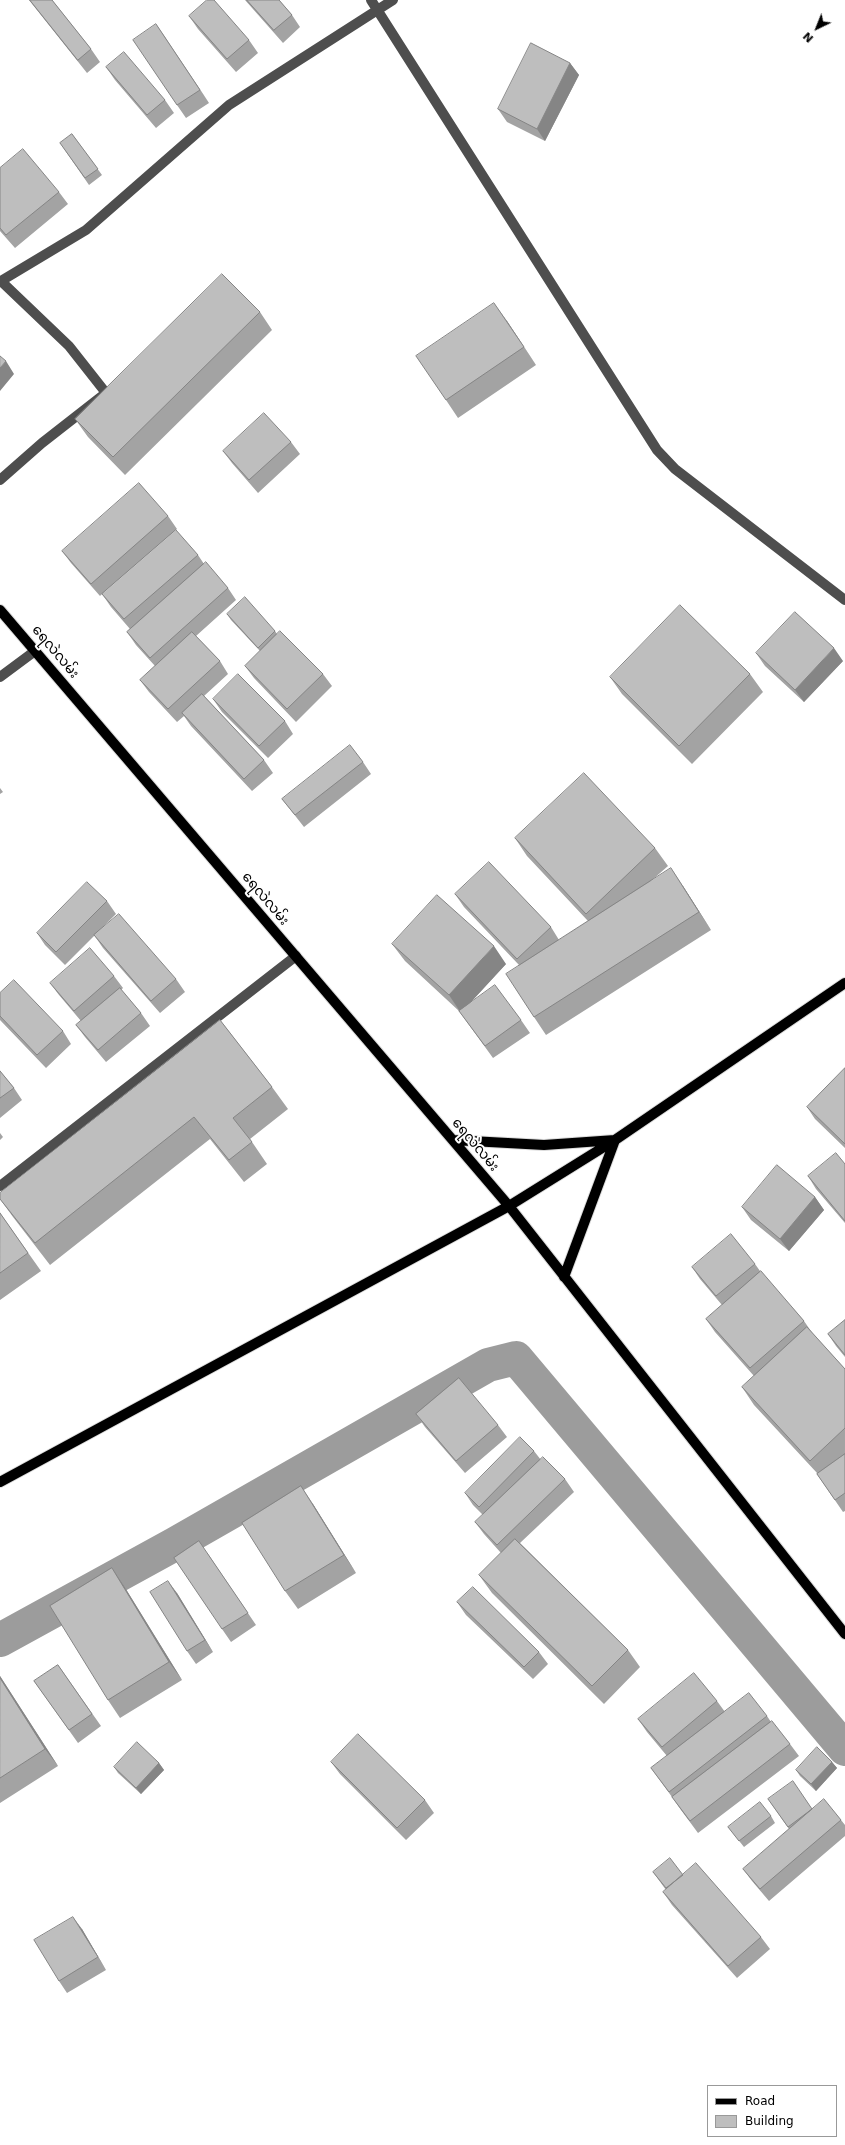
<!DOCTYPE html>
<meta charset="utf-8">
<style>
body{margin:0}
#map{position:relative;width:845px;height:2145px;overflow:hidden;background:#fff;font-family:"DejaVu Sans",sans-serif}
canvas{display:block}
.legend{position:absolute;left:707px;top:2085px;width:130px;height:52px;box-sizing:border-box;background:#fff;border:1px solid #999;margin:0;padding:5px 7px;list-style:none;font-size:12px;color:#000}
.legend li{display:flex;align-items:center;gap:8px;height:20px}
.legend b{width:20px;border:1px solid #999}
.north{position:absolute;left:797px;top:8px;width:40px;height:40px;-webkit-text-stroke:3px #fff;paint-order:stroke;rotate:223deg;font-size:11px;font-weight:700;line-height:16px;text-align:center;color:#000}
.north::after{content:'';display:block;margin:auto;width:14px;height:18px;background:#000;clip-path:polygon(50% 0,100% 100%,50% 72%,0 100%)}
</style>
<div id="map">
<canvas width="845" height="2145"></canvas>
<ul class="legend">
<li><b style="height:5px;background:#000"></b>Road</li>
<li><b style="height:11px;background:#bebebe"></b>Building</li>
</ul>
<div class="north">N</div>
</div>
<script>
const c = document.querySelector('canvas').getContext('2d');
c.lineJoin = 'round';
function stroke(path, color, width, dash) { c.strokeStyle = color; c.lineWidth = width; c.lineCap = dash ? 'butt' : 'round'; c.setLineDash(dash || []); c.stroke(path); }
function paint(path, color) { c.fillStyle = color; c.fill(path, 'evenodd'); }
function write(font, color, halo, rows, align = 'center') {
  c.font = font + ' "DejaVu Sans","Noto Sans Myanmar",sans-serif'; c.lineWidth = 4; c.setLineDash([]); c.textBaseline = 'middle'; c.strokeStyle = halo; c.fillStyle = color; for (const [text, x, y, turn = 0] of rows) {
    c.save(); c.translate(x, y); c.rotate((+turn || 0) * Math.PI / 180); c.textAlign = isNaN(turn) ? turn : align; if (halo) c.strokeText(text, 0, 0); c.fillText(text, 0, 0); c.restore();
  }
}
stroke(new Path2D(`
 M0 1640 175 1544 488 1365 516 1358 845 1749`), '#9c9c9c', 34);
const major = new Path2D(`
 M0 610 509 1206 845 1634
 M453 1140 544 1145 615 1140 564 1277
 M0 1482 509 1206 615 1140 845 983`);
stroke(major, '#dbdbdb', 12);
stroke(new Path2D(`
 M371 0 657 450 675 469 845 600
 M0 480 42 443 106 393 69 346 1 281 86 230 229 105 393 0
 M0 677 35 651
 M0 1186 296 956`), '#4e4e4e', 10);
stroke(major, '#000', 10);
paint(new Path2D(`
 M29 0H52L91 49 100 62 87 73Z
 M245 0H279L292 15 300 27 283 43Z
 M189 16 249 40 258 53 236 72 198 29Z
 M156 24 209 103 186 118 177 105Z
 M570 63 579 75 545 141 507 122 498 109Z
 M106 67 165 100 174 113 156 128 115 80Z
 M72 134 102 175 89 185 60 143Z
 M0 168 59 192 68 204 15 248 0 231Z
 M260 312 272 330 125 475 88 437 75 419Z
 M507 321 536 365 458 418 446 400Z
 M291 442 300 454 258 493 232 463 223 451Z
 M168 516 177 529 103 593 198 555 204 564 228 588 236 600 196 636 220 661 228 674 204 696 264 760 273 773 252 791 191 726 184 716 177 722 149 692 140 680 155 666 136 645 127 632 130 629 111 607 102 594 100 596 71 563 62 551Z
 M227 614 275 631 277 634 323 674 332 686 296 722 254 678 245 666 260 651 231 620Z
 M756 653 843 661 804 702 765 666Z
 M750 674 763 692 692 764 622 694 610 677Z
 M213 699 285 721 293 734 268 758 222 712Z
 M363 762 371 774 304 827 282 799Z
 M0 788 3 792 0 794Z
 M515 838 655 848 668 866 651 881 683 886 711 930 546 1035 534 1017 519 965 464 907 455 894 551 927 559 940 588 921 527 856Z
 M107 901 116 914 65 965 45 945 37 933Z
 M94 935 176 979 185 992 160 1013 103 948Z
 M392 944 506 964 468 1005 521 1020 530 1033 493 1058 459 1011 405 961Z
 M114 976 123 988 121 990 141 1013 150 1026 106 1062 85 1037 76 1025 81 1021 59 995 50 983Z
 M0 993 63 1031 71 1044 46 1068 0 1020Z
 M220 1020 272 1087 288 1109 250 1139 267 1164 244 1182 210 1139 50 1265 13 1217 0 1199Z
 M845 1068V1148L815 1119 807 1107Z
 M0 1071 14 1088 22 1100 0 1118Z
 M0 1133 3 1137 0 1140Z
 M845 1164V1223L816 1189 808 1176Z
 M815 1197 824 1210 789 1251 751 1220 742 1207Z
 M0 1213 41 1271 0 1300Z
 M755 1264 760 1271 804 1321 813 1334 845 1369V1511L843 1512 817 1474V1473L754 1405 742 1387 754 1376 715 1332 706 1319 722 1305 700 1279 692 1267Z
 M845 1320V1357L836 1346 828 1334Z
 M416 1414 498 1425 507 1437 465 1473 425 1427Z
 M534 1451 541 1460 565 1479 574 1492 520 1543 628 1650 640 1667 604 1704 492 1593 479 1575 501 1553 484 1534 475 1522 483 1515 473 1505 465 1493Z
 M313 1504 356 1573 298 1609 285 1591Z
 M208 1554 256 1625 231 1642 222 1629Z
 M124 1586 182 1680 120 1718 108 1700Z
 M177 1593 213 1652 196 1664 187 1651Z
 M457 1602 539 1652 548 1664 533 1679 466 1615Z
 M58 1665 101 1726 78 1743 34 1681Z
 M0 1676 58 1766 0 1803Z
 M717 1701 725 1712 767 1716 771 1722 790 1744 799 1756 698 1833 681 1810 672 1797 651 1768 667 1756 647 1732 638 1719Z
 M331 1762 425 1800 434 1813 406 1840 340 1774Z
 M832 1762 837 1768 816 1791 800 1776 796 1770Z
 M159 1763 164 1770 141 1794 118 1773 114 1767Z
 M768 1799 812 1809 841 1820 845 1825V1836L769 1901 752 1881 743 1869 789 1829Z
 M771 1816 775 1823 744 1847 728 1827Z
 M653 1872 683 1875 761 1937 770 1949 737 1978 672 1905 663 1892 666 1890Z
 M82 1929 106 1970 67 1993 59 1981Z`), '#a3a3a3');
paint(new Path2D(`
 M156 24 165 37 209 103 200 90Z
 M570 63 579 75 545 141 537 129Z
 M494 303 507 321 536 365 524 347Z
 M6 361 14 374 0 391V368Z
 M834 648 843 661 804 702 795 690Z
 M671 868 683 886 711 930 699 912Z
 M494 946 506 964 461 1013 449 995Z
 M815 1197 824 1210 789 1251 780 1239Z
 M301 1486 313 1504 356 1573 344 1555Z
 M112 1568 124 1586 182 1680 169 1662Z
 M168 1581 177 1593 213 1652 205 1640Z
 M0 1676 58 1766 45 1749 0 1678Z
 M832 1762 837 1768 816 1791 811 1784Z
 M159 1763 164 1770 141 1794 136 1788Z
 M73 1917 82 1929 106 1970 98 1957Z`), '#858585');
const building = new Path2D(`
 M30 0H52L91 49 78 60Z
 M207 0H214L249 40 227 59 189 16Z
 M247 0H279L292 15 274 30Z
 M156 24 200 90 177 105 133 40Z
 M531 43 570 63 537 129 498 109Z
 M124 52 165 100 147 115 106 67Z
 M72 134 98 169 85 178 60 143Z
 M23 149 59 192 6 235 0 228V168Z
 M222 274 260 312 113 457 75 419Z
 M494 303 524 347 446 400 416 356Z
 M0 356 6 361 0 368Z
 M264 413 291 442 249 480 223 451Z
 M139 483 168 516 91 584 62 551Z
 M176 530 198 555 124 619 102 594Z
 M206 562 228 588 150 658 127 632Z
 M245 597 275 631 258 648 227 614Z
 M680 605 750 674 679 746 610 677Z
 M795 612 834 648 795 690 756 653Z
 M280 631 323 674 287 709 245 666Z
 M192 632 220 661 168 709 140 680Z
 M238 674 285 721 259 746 213 699Z
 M202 694 264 760 244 779 182 713Z
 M350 745 363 762 295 815 282 799Z
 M584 773 655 848 586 914 515 838Z
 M489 862 551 927 517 959 455 894Z
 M671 868 699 912 534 1017 506 974Z
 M87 882 107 901 56 952 37 933Z
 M437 895 494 946 449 995 392 944Z
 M119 914 176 979 151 1001 94 935Z
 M90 948 114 976 74 1011 50 983Z
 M14 980 63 1031 37 1055 0 1016V993Z
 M495 985 521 1020 485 1046 459 1011Z
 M120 988 141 1013 98 1050 76 1025Z
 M220 1020 272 1087 233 1118 252 1142 229 1160 194 1117 35 1243 0 1199V1193Z
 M845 1068V1144L807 1107Z
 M0 1071 14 1088 0 1098Z
 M836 1153 845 1164V1221L808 1176Z
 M777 1165 815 1197 780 1239 742 1207Z
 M0 1213 28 1253 0 1273Z
 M731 1234 755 1264 716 1296 692 1267Z
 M761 1271 804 1321 750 1368 706 1319Z
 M845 1320V1355L828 1334Z
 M807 1327 845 1369V1428L810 1461 742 1387Z
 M459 1378 498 1425 456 1461 416 1414Z
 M520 1437 534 1451 479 1507 465 1493Z
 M845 1454V1493L835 1500 817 1474Z
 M543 1457 565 1479 497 1545 475 1522Z
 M301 1486 344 1555 285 1591 242 1523Z
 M515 1539 628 1650 592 1686 479 1575Z
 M199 1541 248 1613 222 1629 174 1558Z
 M112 1568 169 1662 108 1700 50 1606Z
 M168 1581 205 1640 187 1651 150 1592Z
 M473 1587 539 1652 524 1667 457 1602Z
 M58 1665 92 1714 69 1730 34 1681Z
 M694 1673 717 1701 662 1747 638 1719Z
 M0 1678 45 1749 0 1778Z
 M749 1693 767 1716 669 1792 651 1768Z
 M772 1721 790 1744 690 1821 672 1797Z
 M358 1734 425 1800 397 1828 331 1762Z
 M137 1742 159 1763 136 1788 114 1767Z
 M817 1747 832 1762 811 1784 796 1770Z
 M793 1781 812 1809 788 1827 768 1799Z
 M824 1799 841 1820 760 1889 743 1869Z
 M760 1802 771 1816 739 1841 728 1827Z
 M670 1858 683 1875 666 1888 653 1872Z
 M696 1863 761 1937 728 1966 663 1892Z
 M73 1917 98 1957 59 1981 34 1940Z`);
paint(building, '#bebebe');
stroke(building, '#858585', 1);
write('14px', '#000', '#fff', [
 ["ရေလဲလမ်း",55,652,50],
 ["ရေလဲလမ်း",265,899,50],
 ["ရေလဲလမ်း",475,1145,50]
]);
</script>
